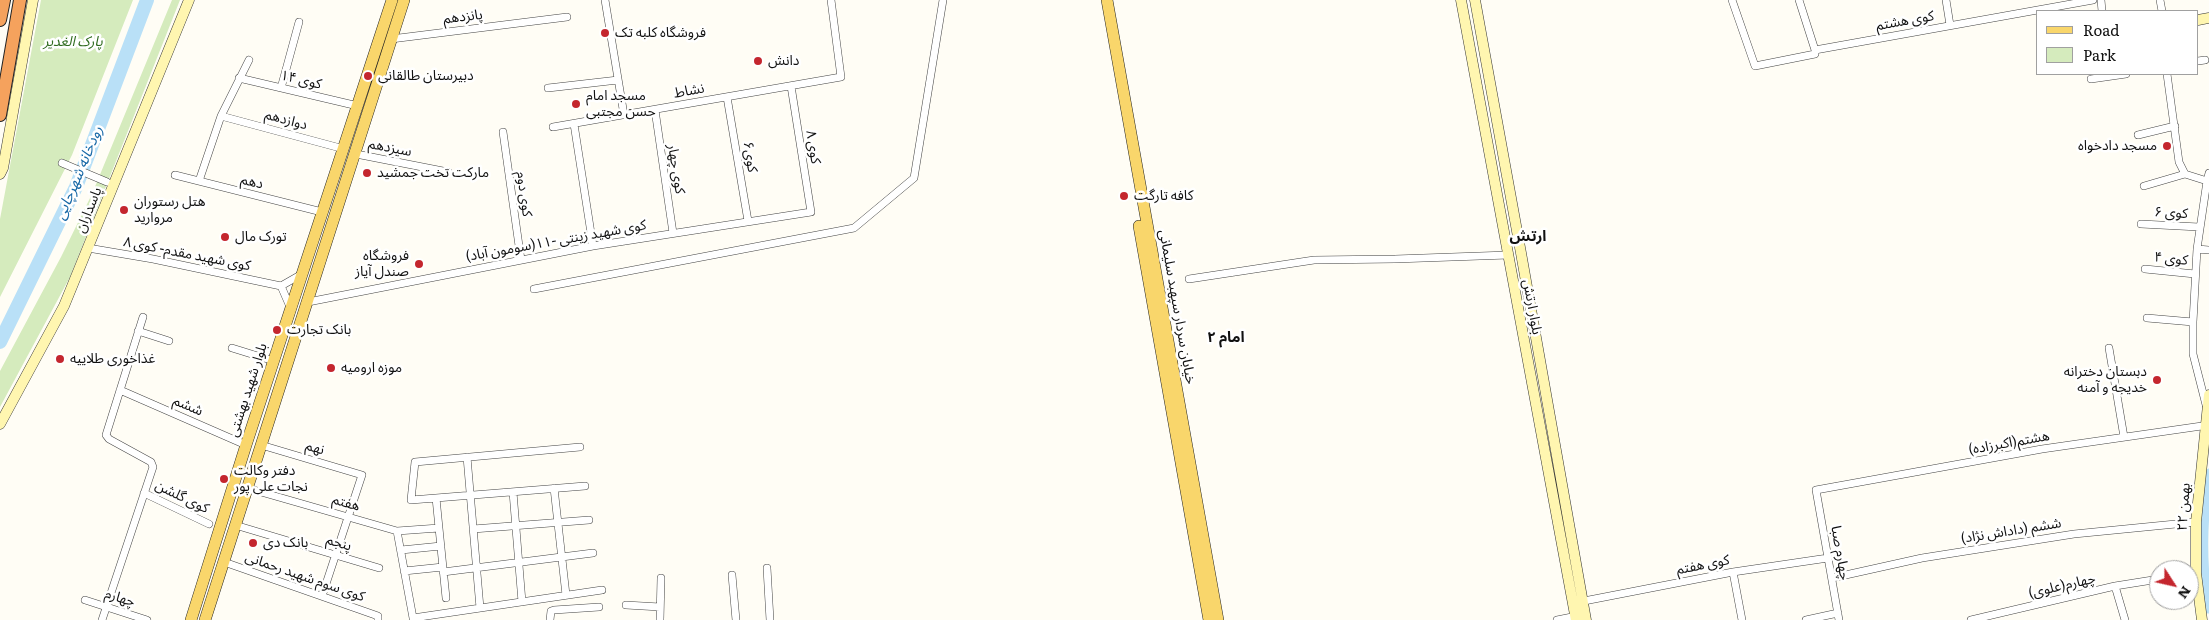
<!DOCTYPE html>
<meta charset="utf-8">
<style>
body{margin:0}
#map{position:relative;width:2209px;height:620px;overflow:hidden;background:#fffdf5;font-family:Literata,serif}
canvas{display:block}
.legend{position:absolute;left:2036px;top:10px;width:162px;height:65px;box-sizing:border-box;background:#fff;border:1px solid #a0a0a0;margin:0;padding:6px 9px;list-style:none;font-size:15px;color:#111}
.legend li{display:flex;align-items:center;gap:10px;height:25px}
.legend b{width:25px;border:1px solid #a0a0a0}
.north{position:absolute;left:2149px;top:560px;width:50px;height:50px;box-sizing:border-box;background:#fff;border:1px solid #a0a0a0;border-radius:50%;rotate:125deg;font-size:14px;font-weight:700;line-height:20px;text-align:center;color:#111}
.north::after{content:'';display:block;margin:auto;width:18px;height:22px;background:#c4262e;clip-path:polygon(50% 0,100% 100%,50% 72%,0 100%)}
</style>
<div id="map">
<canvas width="2209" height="620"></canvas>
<ul class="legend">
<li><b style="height:6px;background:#f9d66b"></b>Road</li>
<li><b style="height:14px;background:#d5ebbd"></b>Park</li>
</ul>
<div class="north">N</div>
</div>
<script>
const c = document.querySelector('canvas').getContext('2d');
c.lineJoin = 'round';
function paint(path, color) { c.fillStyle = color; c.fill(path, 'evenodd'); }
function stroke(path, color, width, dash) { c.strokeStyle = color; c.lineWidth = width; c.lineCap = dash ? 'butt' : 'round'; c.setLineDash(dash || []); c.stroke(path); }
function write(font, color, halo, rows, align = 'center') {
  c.font = font + ' Literata,"Noto Sans Arabic",serif'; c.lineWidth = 5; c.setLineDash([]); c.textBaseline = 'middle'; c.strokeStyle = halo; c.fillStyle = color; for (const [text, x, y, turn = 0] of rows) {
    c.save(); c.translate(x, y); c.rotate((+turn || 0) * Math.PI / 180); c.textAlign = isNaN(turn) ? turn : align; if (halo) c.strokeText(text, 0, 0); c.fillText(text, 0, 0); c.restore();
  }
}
paint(new Path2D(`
 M41 0H133L72 155 0 297V219Z
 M172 0H180L70 277 0 407V371L61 257 92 194Z`), '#d5ebbd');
stroke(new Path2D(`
 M2209 473C2203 521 2201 560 2209 609`), '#b9e0f7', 9);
stroke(new Path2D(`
 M0 342 76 187 147 0`), '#b9e0f7', 14);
const street = new Path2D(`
 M605 0 624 115
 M1732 0 1755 66 1815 54V50L2093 0
 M1799 0 1815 50
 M1946 0 1950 25
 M2101 0 2102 11
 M2160 0 2162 11
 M391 39 567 17
 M2198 61 2205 60
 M2167 74 2179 162 2185 174 2207 181 2197 249 2193 322V354L2206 405
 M239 78 358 106
 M2091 79 2126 74
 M281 88 299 22
 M548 88 618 80
 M727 97 748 221
 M655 110 673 233
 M221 116 344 149
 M574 124 593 246
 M553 127 841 77 831 0
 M503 132 521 260
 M2138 135 2175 126
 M356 154 448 172
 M62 163 107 182
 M175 175 322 212
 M199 181 221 116 249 60
 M2207 181 2209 173
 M2144 186 2185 174
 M2141 224 2199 227
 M88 248 153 259 281 286
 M2197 249 2209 250
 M2145 269 2195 274
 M1189 279 1314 260 1395 259 1508 255
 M534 289 854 228 914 178 943 0
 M308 302 593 246 811 212 791 86
 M291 309 281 286 302 274
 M2147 318 2193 322
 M138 331 169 341
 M232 348 274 361
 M2109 348 2124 437
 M120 390 246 445
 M261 445 362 475 322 596
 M580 447 415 462 411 500 585 486
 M467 457 480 608
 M247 488 397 531 439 528
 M554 488 566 595
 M513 492 522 602
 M144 493 209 524
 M436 498 446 598
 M235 525 379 568
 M473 529 589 520
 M397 531 413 618 602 590
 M401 550 441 546
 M224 562 378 616V620
 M767 568 770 620
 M404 571 443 567
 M443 572 593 553
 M1733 572 1742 620
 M732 575 736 620
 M1832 578 1922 558 2074 534 2196 522
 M2115 586 2125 620
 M85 600 147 620
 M1584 601 1733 572 1828 558
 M626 605 660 607
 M102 620 153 467 151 462 109 439 106 435 143 317
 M550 620 551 611 554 610 599 607
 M660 620 661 578
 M1557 620 1572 617
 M1806 620 1838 613
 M1839 620 1816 490 2042 449 2209 425
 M1971 620 2115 586 2159 579`);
const secondary = new Path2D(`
 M1461 0 1576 620
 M1475 0 1521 253 1586 620
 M2198 20 2209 18
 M0 174 3 168 33 0
 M0 424 64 306 189 0
 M2202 620 2196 573V522L2209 395`);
const primary = new Path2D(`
 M1107 0 1218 620
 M1139 226 1209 620
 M191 620 246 445 392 0
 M205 620 404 0`);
const highway = new Path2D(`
 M0 20 4 0
 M0 115 20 0`);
stroke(street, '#444', 8);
stroke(secondary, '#333', 11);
stroke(primary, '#222', 12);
stroke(highway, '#222', 14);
stroke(street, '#fff', 7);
stroke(secondary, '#fff6b0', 10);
stroke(primary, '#f9d66b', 11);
stroke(highway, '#f5a25d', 12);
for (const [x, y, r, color] of [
 [605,33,5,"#c4262e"],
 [758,61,5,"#c4262e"],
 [368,76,5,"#c4262e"],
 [576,104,5,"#c4262e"],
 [2167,146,5,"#c4262e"],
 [367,173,5,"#c4262e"],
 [1124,196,5,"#c4262e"],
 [124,210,5,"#c4262e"],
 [225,237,5,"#c4262e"],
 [419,264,5,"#c4262e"],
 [277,330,5,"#c4262e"],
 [60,359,5,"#c4262e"],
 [331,368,5,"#c4262e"],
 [2157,380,5,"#c4262e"],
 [224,479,5,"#c4262e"],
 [253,543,5,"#c4262e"]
]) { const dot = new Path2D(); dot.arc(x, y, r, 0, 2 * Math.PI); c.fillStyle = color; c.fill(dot); stroke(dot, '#fff', 2); }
write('14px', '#111', '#fff', [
 ["پانزدهم",463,17,-7],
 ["کوی هشتم",1905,21,-10],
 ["کوی ۱۴",301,80,13],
 ["نشاط",689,91,-10],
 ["دوازدهم",286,120,15],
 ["کوی ۸",813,147,81],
 ["سیزدهم",390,148,11],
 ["کوی۶",750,157,81],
 ["کوی چهار",676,169,81],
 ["دهم",252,182,14],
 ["کوی دوم",524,194,82],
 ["پاسداران",89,210,-68],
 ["کوی ۶",2171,213,3],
 ["کوی شهید زینتی -۱۱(سومون آباد)",556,241,-10],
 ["کوی شهید مقدم- کوی ۸",187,254,11],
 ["کوی ۴",2171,259,6],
 ["خیابان سردار سپهبد سلیمانی",1177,307,80],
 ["بلوار ارتش",1532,307,80],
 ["بلوار شهید بهشتی",248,390,-72],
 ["ششم",188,406,23],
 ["هشتم(اکبرزاده)",2009,443,-10],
 ["نهم",315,448,16],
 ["کوی گلشن",182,497,26],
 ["هفتم",346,503,16],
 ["۲۲ بهمن",2184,507,-86],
 ["ششم (داداش نژاد)",2011,531,-9],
 ["پنجم",339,543,17],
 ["چهارم صبا",1840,553,80],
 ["کوی هفتم",1703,565,-11],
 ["کوی سوم شهید رحمانی",305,577,19],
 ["چهارم(علوی)",2062,586,-13],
 ["چهارم",120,598,18]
]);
write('14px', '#111', '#fff', [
 ["فروشگاه کلبه تک",615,33],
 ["دانش",768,61],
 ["دبیرستان طالقانی",378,76],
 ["مسجد امام",586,96],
 ["حسن مجتبی",586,112],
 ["مسجد دادخواه",2157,146,"right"],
 ["مارکت تخت جمشید",377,173],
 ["کافه تارگت",1134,196],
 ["هتل رستوران",134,202],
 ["مروارید",134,218],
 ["تورک مال",235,237],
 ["فروشگاه",409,256,"right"],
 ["صندل آیاز",409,272,"right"],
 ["بانک تجارت",287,330],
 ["غذاخوری طلاییه",70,359],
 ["موزه ارومیه",341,368],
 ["دبستان دخترانه",2147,372,"right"],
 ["خدیجه و آمنه",2147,388,"right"],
 ["دفتر وکالت",234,471],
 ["نجات علی پور",234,487],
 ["بانک دی",263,543]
], 'left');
write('italic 14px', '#2f6b1f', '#fff', [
 ["پارک الغدیر",73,42]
]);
write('italic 15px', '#1768a6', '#fff', [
 ["رودخانه شهرچایی",79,173,-67]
]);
write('bold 15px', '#111', '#fff', [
 ["ارتش",1528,237],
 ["امام ۲",1226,338]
]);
</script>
